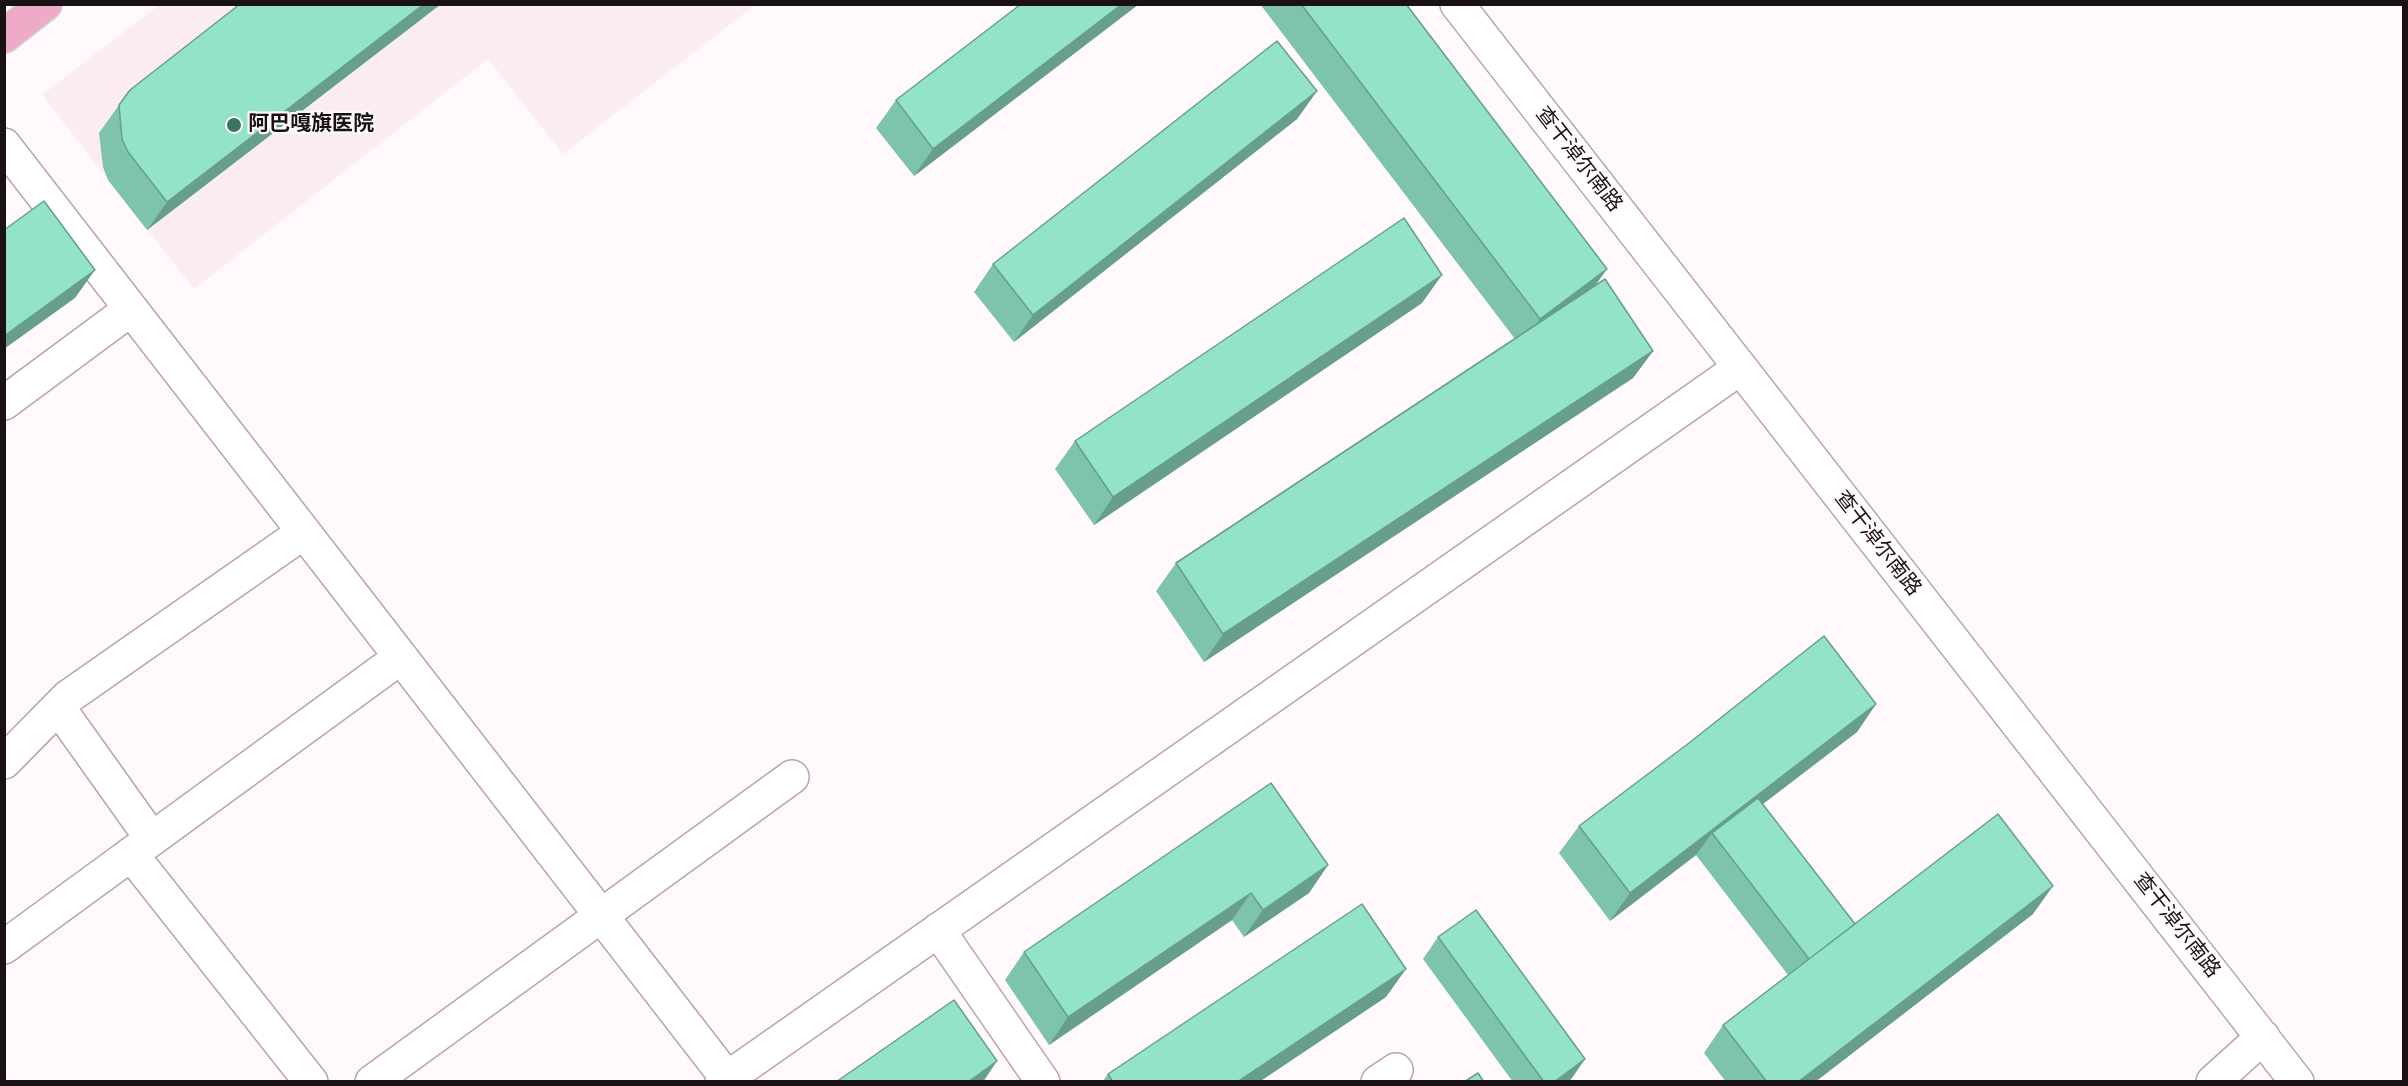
<!DOCTYPE html>
<meta charset="utf-8">
<style>
body{margin:0}
#map{position:relative;width:2408px;height:1086px;overflow:hidden;background:#fff9fb;font-family:"Nunito Sans",sans-serif}
canvas{display:block}
.frame{position:absolute;inset:0;border:6px solid #1a1115;pointer-events:none}
</style>
<div id="map">
<canvas width="2408" height="1086"></canvas>
<div class="frame"></div>
</div>
<script>
const c = document.querySelector('canvas').getContext('2d');
c.lineJoin = 'round';
function paint(path, color) { c.fillStyle = color; c.fill(path, 'evenodd'); }
function stroke(path, color, width, dash) { c.strokeStyle = color; c.lineWidth = width; c.lineCap = dash ? 'butt' : 'round'; c.setLineDash(dash || []); c.stroke(path); }
function write(font, color, halo, rows, align = 'center') {
  c.font = font + ' "Nunito Sans","Noto Sans SC",sans-serif'; c.lineWidth = 4.5; c.setLineDash([]); c.textBaseline = 'middle'; c.strokeStyle = halo; c.fillStyle = color; for (const [text, x, y, turn = 0] of rows) {
    c.save(); c.translate(x, y); c.rotate((+turn || 0) * Math.PI / 180); c.textAlign = isNaN(turn) ? turn : align; if (halo) c.strokeText(text, 0, 0); c.fillText(text, 0, 0); c.restore();
  }
}
paint(new Path2D(`
 M159 5H755L563 154 488 59 194 289 42 95Z`), '#fbecf1');
const minor = new Path2D(`
 M1457 4 2297 1082
 M4 145 727 1078
 M4 403 131 309
 M58 707 152 839
 M4 762 68 697 304 532
 M131 854 311 1082
 M938 930 1043 1082
 M4 947 401 657
 M372 1082 792 777
 M722 1082 1740 368
 M1378 1082 1396 1070
 M2213 1082 2263 1037`);
const major = new Path2D(`
 M4 36 45 4`);
stroke(minor, '#bca2ab', 36);
stroke(major, '#d6d4d5', 36);
stroke(minor, '#fff', 33);
stroke(major, '#eeabc7', 33);
paint(new Path2D(`
 M441 4 147 230 108 180 103 167 99 133 119 105Z
 M1139 4 914 176 876 128 896 100Z
 M1260 4H1406L1607 269 1595 286 1653 351 1633 378 1204 662 1156 591 1176 563 1515 339Z
 M1317 91 1297 119 1014 342 974 292 993 264Z
 M1422 303 1094 525 1055 469 1075 441Z
 M1876 704 1857 732 1763 804 1855 924 2033 914 1815 1082H1726L1704 1053 1723 1025 1788 975 1696 855 1610 921 1559 853 1579 826Z
 M1328 865 1309 893 1244 937 1232 920 1049 1045 1005 980 1024 952Z
 M1438 937 1585 1059 1569 1082H1513L1423 959Z
 M1386 997 1259 1082H1102L1108 1074Z`), '#7ec3ab');
paint(new Path2D(`
 M424 4H441L147 230 167 202Z
 M1122 4H1139L914 176 933 149Z
 M1317 91 1297 119 1014 342 1033 315Z
 M1607 269 1587 296 1521 346 1540 319Z
 M95 270 75 298 4 349V336Z
 M1442 275 1422 303 1094 525 1113 497Z
 M1653 351 1633 378 1204 662 1223 634Z
 M1876 704 1857 732 1717 839 1712 833 1696 855 1610 921 1630 893Z
 M1328 865 1309 893 1244 937 1263 910Z
 M2053 886 2033 914 1815 1082H1798Z
 M1251 893 1232 920 1049 1045 1068 1017Z
 M1406 969 1386 997 1259 1082H1237Z
 M1585 1059 1569 1082H1554Z
 M997 1061 983 1082H968Z`), '#679f8b');
const building = new Path2D(`
 M240 4H424L167 202 128 152 122 139 119 105 130 90Z
 M1021 4H1122L933 149 896 100Z
 M1301 4H1406L1607 269 1540 319Z
 M1277 41 1317 91 1033 315 993 264Z
 M44 201 95 270 4 336V230Z
 M1404 218 1442 275 1113 497 1075 441Z
 M1605 279 1653 351 1223 634 1176 563Z
 M1824 636 1876 704 1630 893 1579 826 1689 743Z
 M1271 783 1328 865 1263 910 1251 893 1068 1017 1024 952Z
 M1758 798 1855 924 1809 959 1712 833Z
 M1998 814 2053 886 1798 1082H1767L1723 1025Z
 M1362 904 1406 969 1237 1082H1113L1108 1074Z
 M1476 910 1585 1059 1554 1082H1544L1438 937Z
 M954 1000 997 1061 968 1082H836Z
 M1478 1073 1484 1082H1464Z`);
paint(building, '#93e3c7');
stroke(building, '#679f8b', 1.5);
for (const [x, y, r, color] of [
 [234,125,8,"#377561"]
]) { const dot = new Path2D(); dot.arc(x, y, r, 0, 2 * Math.PI); c.fillStyle = color; c.fill(dot); stroke(dot, '#fff9fb', 2); }
write('bold 21px', '#1a1115', '#fff9fb', [
 ["阿巴嘎旗医院",248,125]
], 'left');
write('21px', '#1a1115', '#fff9fb', [
 ["查干淖尔南路",1578,160,52],
 ["查干淖尔南路",1877,544,52],
 ["查干淖尔南路",2176,926,52]
]);
</script>
